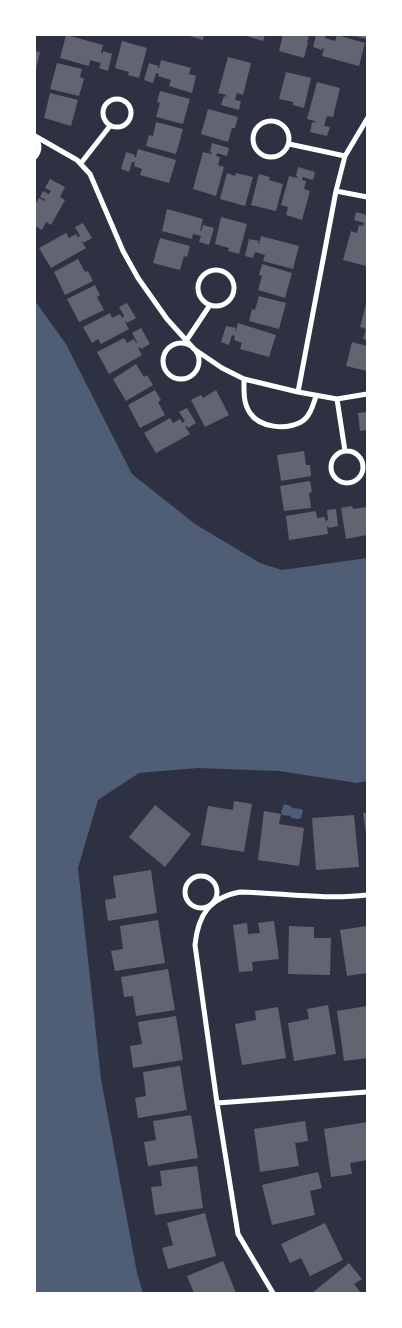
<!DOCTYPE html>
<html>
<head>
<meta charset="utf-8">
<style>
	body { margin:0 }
	#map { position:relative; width:402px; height:1328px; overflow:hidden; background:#2d3142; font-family:Figtree,sans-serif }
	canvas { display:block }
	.frame { position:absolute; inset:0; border:36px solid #fff; pointer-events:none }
</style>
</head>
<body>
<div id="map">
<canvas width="402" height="1328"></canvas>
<div class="frame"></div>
</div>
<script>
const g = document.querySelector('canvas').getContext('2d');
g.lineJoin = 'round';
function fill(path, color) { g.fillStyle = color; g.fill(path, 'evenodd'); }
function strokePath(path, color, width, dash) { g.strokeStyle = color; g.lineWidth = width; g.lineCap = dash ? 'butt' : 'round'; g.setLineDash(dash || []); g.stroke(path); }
const water = new Path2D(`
	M35 301 66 344 132 474 195 524 260 563 282 570 367 558V781L357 783 279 771 198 768 139 773 98 800 78 868 101 1079 137 1273 143 1293H35Z
	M284 804 291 806 292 808 301 809 303 811 301 818 299 819 291 818V816L282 815 281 812Z`);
const building = new Path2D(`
	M66 35 103 45 101 53H103V51L112 54 108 71 99 68 101 63 90 60 89 66 60 58Z
	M186 35H204L203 40Z
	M243 35H265L263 41Z
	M283 35H309L307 43H308L304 58 279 51Z
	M316 35H325V38L335 41 337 35 365 43 359 66 322 56 324 48H323L322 50 313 47Z
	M354 35H367V39L354 36Z
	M122 41 147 48 139 78 128 75 129 72 115 68Z
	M35 51 40 52 36 69H35Z
	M228 57 251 63 243 95 237 93 235 100 241 101 239 110 221 105 224 96 226 97V95L218 93Z
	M161 60 191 68 189 74 196 76 192 93 169 86 171 80 158 76 159 74 156 73 153 83 144 80 149 63 158 66V68H159Z
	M57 63 82 69 80 77 84 79 79 96 50 89Z
	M286 72 311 78 304 108 293 105V102L279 99Z
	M317 82 340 88 333 117 327 116 324 126 330 127 327 136 310 132 312 122 315 123V121L307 119Z
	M160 91 190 99 183 124 156 117 160 103 157 102Z
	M50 93 78 100 71 126 44 118Z
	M208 109 238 117 235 128H232L228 142 201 134Z
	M156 122 183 129 176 154 146 146 149 135 153 136Z
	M212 143 229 148 227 156 217 153 216 156 220 157 218 165 224 167 216 196 193 189 203 152 211 154 212 153 210 152Z
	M138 149 176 160 169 183 140 175 142 169 134 166 135 162H132L129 172 121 169 126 152 135 155 134 157H136Z
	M298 167 315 172 313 180 303 177 302 180 306 181 304 189 310 191 302 220 286 215 288 207 281 205 289 176 297 178 298 177 296 176Z
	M227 173 235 176 236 173 253 177 245 206 220 199Z
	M259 174 270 177 269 180 283 184 276 211 251 205Z
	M50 179 65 187 60 197 65 200 51 225 46 222 42 230 35 226V205L39 198 45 201 46 200 40 197 43 191 49 194 51 191 45 188Z
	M167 209 203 219 200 231H201L203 225 214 228 209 245 199 242 201 236 193 234 192 239 162 231Z
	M356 212 367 215 366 266 343 260 351 231 357 233 359 225 363 226 364 223 354 220Z
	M221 217 247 224 239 254 228 251 229 248 215 244Z
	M83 223 92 238 83 243 82 241H81L86 248 51 268 39 248 66 233 69 238 76 234 78 237 80 236 75 227Z
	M261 236 299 246 293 269 263 261 265 255 255 252 253 258 245 256 249 239 259 241 258 243 259 244Z
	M160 238 190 246 187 257 184 256 180 270 153 263Z
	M78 259 85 272 88 271 93 281 65 295 54 272Z
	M262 264 292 273 285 298 258 290 262 276 259 275Z
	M95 285 100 295 97 297 104 310 79 322 67 299Z
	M259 296 286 303 279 329 249 321 252 309 255 310Z
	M127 303 136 318 127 323 126 321 125 322 129 329 101 344 98 339 92 343 83 327 110 313 112 318 120 314 122 318 124 316 119 307Z
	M366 304 367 305V340L363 339 366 329 360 327Z
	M238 323 276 335 269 357 240 349 242 343 234 340 235 336 232 335 229 345 221 342 226 326 236 328 235 330 236 331Z
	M141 328 150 344 141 349 140 347 138 348 142 355 109 374 97 352 124 338 127 343 134 339 136 343 137 342 132 333Z
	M352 342 367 346V371L346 366Z
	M136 364 144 377 147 375 153 385 126 401 113 379Z
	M155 390 161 400 158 402 165 415 140 428 128 405Z
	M216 390 229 415 205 427 191 400 201 395 203 398Z
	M187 408 196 423 188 428 187 426H185L190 434 156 453 144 433 170 418 173 423 180 419 182 423 185 421 179 412Z
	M367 412V430L360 431 358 413Z
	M304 451 306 465H310L311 476 281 481 277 455Z
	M310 481 312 492 309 493 311 508 284 511 280 486Z
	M352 506 353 509 367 507V535L346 539 341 508Z
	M336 509 338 526 329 528 328 526H327L328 534 289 540 286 516 316 511 317 518 325 517V521L328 520 327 510Z
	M234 801 252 804 244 852 201 845 208 806 233 810Z
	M155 805 191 834 165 867 129 837Z
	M264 811 281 814 279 824 304 828 299 866 258 860Z
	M363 813H367V833H366Z
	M354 815 359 867 316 870 312 818Z
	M151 870 157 913 108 921 105 900 116 898 113 876Z
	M158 920 165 963 115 971 111 951 123 949 120 926Z
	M274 921 279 959 252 962 253 971 239 972 233 925 247 923 248 934 260 933 258 923Z
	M289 926 314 927V938H331L330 975 288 974Z
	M367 926V973L347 976 340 930Z
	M168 969 175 1010 136 1016 133 996 124 997 121 977Z
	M328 1005 336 1054 294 1061 288 1023 309 1019 307 1009Z
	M367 1006V1058L344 1061 337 1011Z
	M278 1007 286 1058 242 1065 235 1024 256 1020 255 1011Z
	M176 1016 183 1060 133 1068 130 1046 142 1044 138 1022Z
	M180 1066 187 1110 138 1118 135 1098 146 1096 143 1072Z
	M191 1115 198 1158 148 1166 144 1142 156 1140 153 1121Z
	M305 1121 308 1141 295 1143 299 1166 260 1172 254 1129Z
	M367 1122V1160L350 1163 352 1174 331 1177 324 1129Z
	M197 1166 203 1208 155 1215 151 1187 162 1186 160 1171Z
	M318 1172 322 1188 310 1191 315 1215 272 1225 262 1185Z
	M205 1213 216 1256 168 1269 162 1248 173 1245 167 1223Z
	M325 1223 343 1260 310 1276 301 1258 290 1263 281 1244Z
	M223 1261 236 1293H194L187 1276Z
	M349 1263 362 1279 354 1284 361 1293H312Z`);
const minor = new Path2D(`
	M103 113a14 14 0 1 1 28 0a14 14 0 1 1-28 0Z
	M253 139a18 18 0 1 1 36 0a18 18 0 1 1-36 0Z
	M35 136 77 160 90 174 123 251 138 278 167 319 194 349 222 368 244 379 298 392 337 399 367 394
	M289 144 345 156
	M35 157C40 151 40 144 35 137
	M81 163 110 126
	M336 191 367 197
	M198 288a18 18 0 1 1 36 0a18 18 0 1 1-36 0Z
	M186 341 210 305
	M163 361a18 18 0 1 1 36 0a18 18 0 1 1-36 0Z
	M244 379C244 391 243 403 250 413 260 428 286 430 301 422 310 417 313 405 316 396
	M298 392 336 191 345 156 367 119
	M337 399 345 451
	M331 467a16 16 0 1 1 32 0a16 16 0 1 1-32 0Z
	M185 892a16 16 0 1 1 32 0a16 16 0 1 1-32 0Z
	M217 1103 367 1092
	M273 1293 238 1234 217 1103 195 945C198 915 209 898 240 892 282 893 325 900 367 895`);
fill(water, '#4f5d75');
fill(building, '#626471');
strokePath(minor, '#fff', 5);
</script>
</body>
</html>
